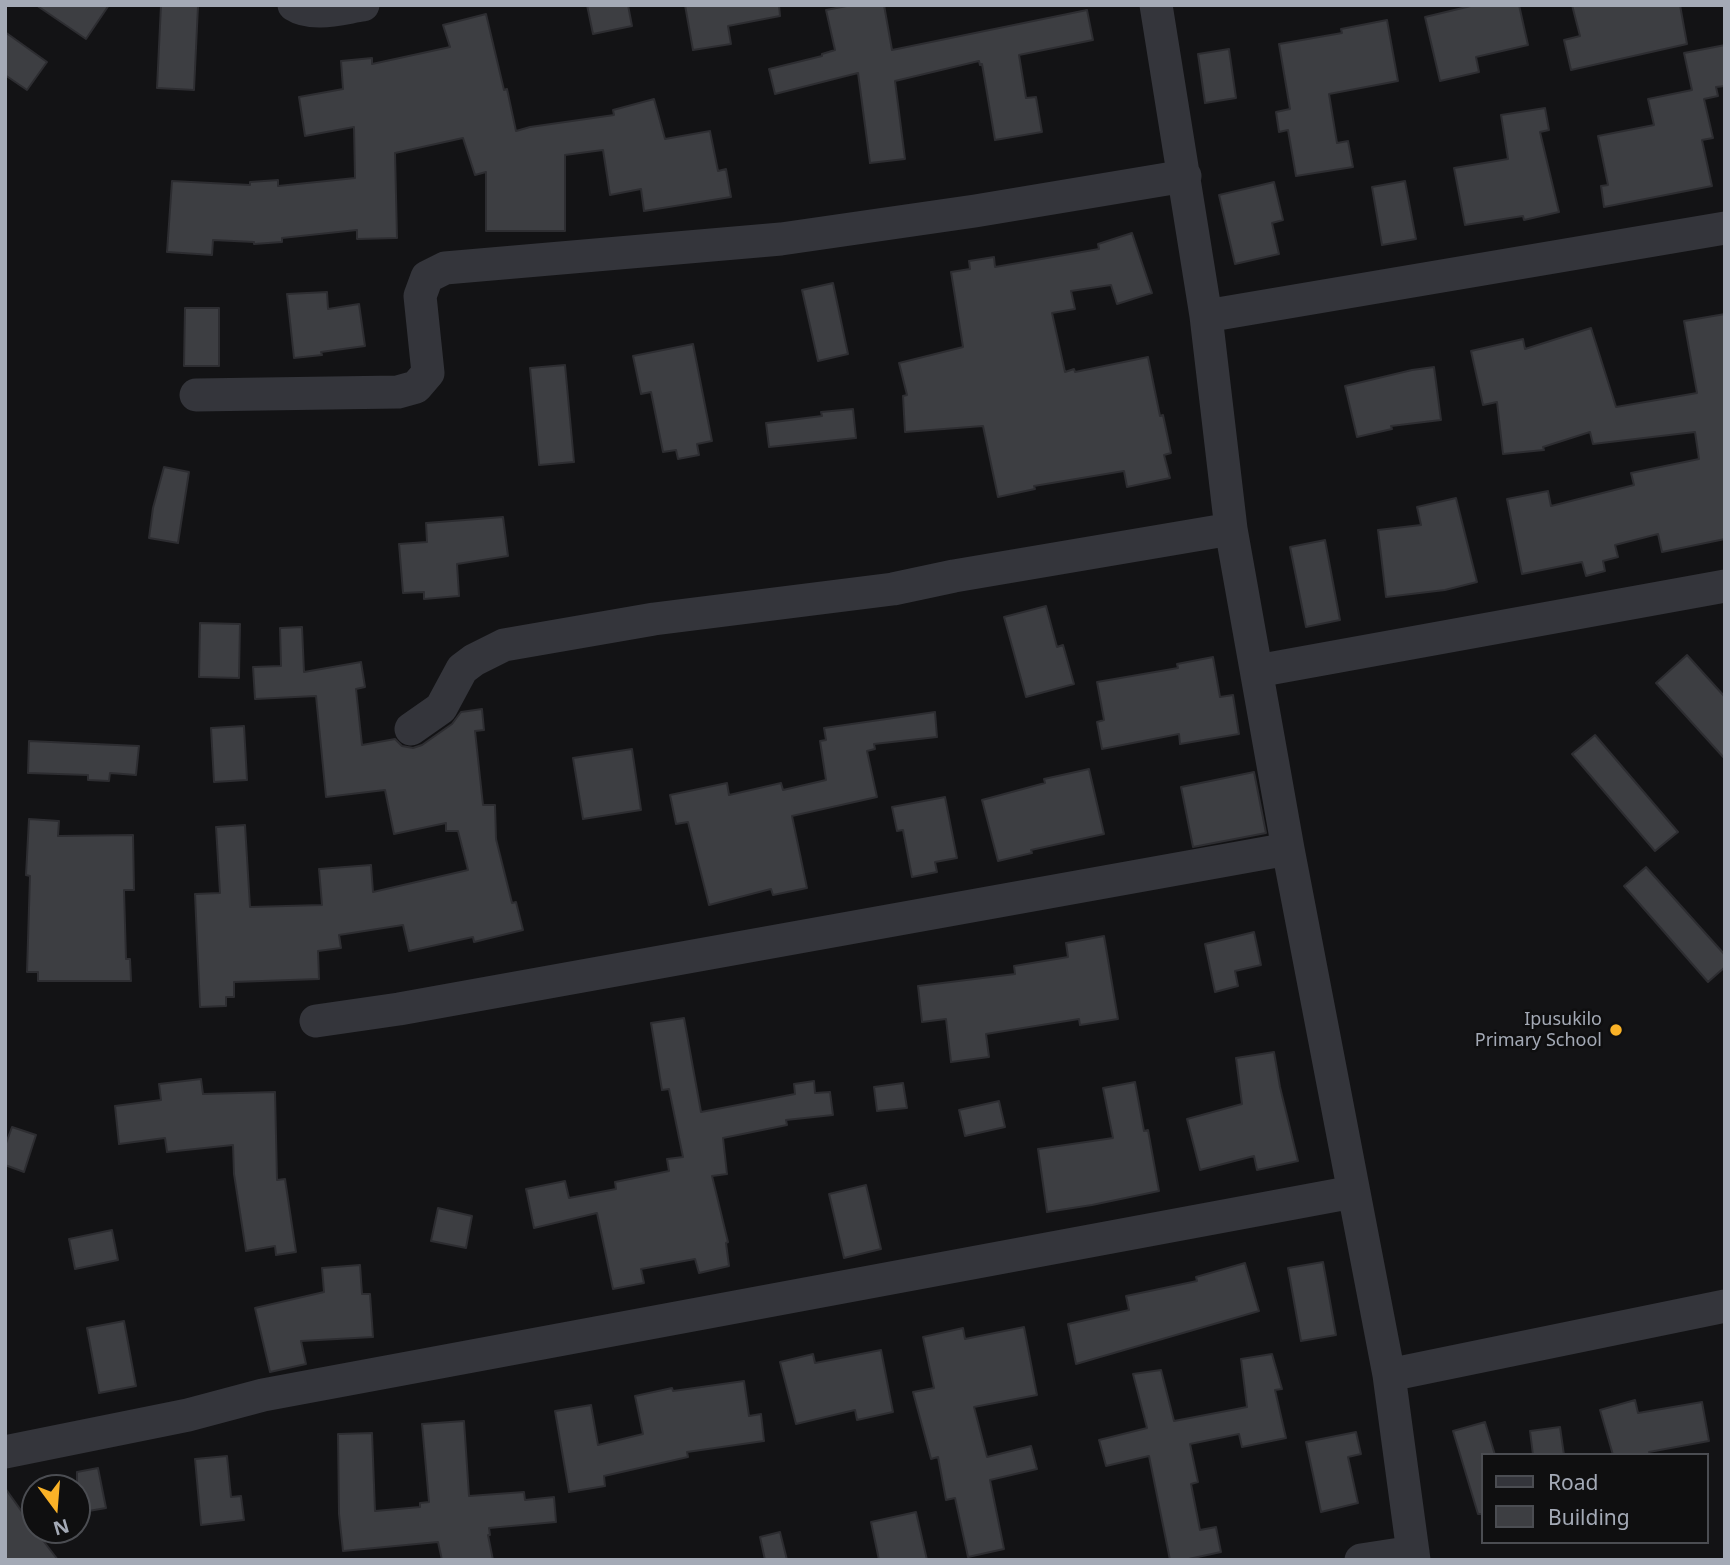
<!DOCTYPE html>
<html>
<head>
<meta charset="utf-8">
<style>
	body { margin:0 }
	#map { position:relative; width:1730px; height:1565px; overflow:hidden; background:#131315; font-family:"Noto Sans",sans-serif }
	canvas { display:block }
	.frame { position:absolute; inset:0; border:7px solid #a4aab6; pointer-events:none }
	.legend { position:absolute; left:1481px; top:1453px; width:228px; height:91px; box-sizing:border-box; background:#0f0f10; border:2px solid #4b4d52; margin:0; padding:9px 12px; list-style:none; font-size:21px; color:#a4aab6 }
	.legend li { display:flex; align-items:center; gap:14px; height:35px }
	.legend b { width:35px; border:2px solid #4b4d52 }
	.north { position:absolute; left:21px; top:1474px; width:70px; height:70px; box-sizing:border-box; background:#0f0f10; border:2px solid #4b4d52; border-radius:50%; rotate:164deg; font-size:19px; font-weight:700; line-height:28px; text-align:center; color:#a4aab6 }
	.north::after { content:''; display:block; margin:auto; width:24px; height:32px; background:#fab227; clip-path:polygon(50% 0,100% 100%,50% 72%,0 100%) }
</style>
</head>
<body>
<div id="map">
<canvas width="1730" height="1565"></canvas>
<div class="frame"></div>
<ul class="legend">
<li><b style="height:9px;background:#34353b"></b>Road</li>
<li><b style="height:19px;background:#3d3e42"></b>Building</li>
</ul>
<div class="north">N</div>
</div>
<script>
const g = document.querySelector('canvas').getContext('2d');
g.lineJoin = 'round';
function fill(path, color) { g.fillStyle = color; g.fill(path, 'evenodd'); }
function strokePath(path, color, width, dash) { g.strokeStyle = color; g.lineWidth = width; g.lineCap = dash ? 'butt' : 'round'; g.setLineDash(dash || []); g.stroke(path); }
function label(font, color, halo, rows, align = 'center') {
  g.font = font + ' "Noto Sans",sans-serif'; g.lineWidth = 5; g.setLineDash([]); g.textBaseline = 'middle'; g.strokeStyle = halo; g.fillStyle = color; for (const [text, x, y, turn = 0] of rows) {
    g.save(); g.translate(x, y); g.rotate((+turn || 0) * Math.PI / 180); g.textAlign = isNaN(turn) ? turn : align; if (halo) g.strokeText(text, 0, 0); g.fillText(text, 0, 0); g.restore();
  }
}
const building = new Path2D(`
	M36 5H109L86 39Z
	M161 5 198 6 194 90 157 88Z
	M587 5H628L632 26 593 34Z
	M685 5H779L780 16 728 26 731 44 693 50Z
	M852 5H884L892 50 1087 10 1093 40 1019 55 1026 98 1036 97 1042 132 995 140 982 64 980 65 979 61 895 81 905 159 870 163 858 73 775 94 769 69 822 56V54L835 50 826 10Z
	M1475 5H1519L1528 45 1476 57 1479 72 1440 81 1425 17Z
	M1572 5H1680L1687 44 1571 70 1564 40 1580 36Z
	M486 14 504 90 507 89 516 131 530 127 614 115 613 110 654 99 665 139 710 131 718 171 726 169 731 197 644 211 641 189 610 195 603 150 565 155V231H486V172L475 175 463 138 395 153 397 238 357 239V230L282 238V242L254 244V242L213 240 212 255 167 252 172 181 250 185V182L278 180V186L355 178 354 127 305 136 299 97 343 89 341 61 372 58V64L450 47 443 25Z
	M1387 20 1398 81 1329 94 1337 143 1348 141 1353 167 1296 176 1288 130 1279 132 1276 112 1290 109 1279 44 1342 33 1341 29Z
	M5 32 47 62 27 90 5 75Z
	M1725 45V86L1716 87 1718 96 1704 99 1713 138 1702 140 1712 186 1604 207 1601 186 1608 185 1598 136 1654 125 1648 99 1692 90 1684 53Z
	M1229 49 1236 98 1205 103 1198 54Z
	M1545 108 1549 130 1540 132 1559 212 1524 220 1523 216 1465 225 1454 168 1508 159 1501 115Z
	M1405 181 1416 239 1382 245 1372 187Z
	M1274 182 1283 220 1272 223 1279 254 1235 264 1219 195Z
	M1132 233 1152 293 1117 304 1111 285 1071 291 1075 309 1052 313 1065 372 1074 369 1075 372 1148 357 1160 416 1163 415 1171 453 1164 455 1170 478 1127 487 1124 471 1034 486 1035 489 998 497 983 426 905 432 903 396 907 395 899 363 963 347 951 272 970 269 969 261 994 257 995 267 1099 249 1098 244Z
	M833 283 848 354 818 361 802 290Z
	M327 292 328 309 359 304 365 346 321 352 322 355 294 358 287 294Z
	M185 308H219V366H184Z
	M1725 314V539L1662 552 1658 534 1615 545 1618 557 1603 561 1605 571 1586 576 1582 562 1522 574 1507 499 1548 491 1551 506 1634 485 1631 473 1699 459 1695 432 1593 444 1590 432 1543 447 1544 450 1503 454 1497 402 1483 405 1471 351 1523 339 1525 349 1591 328 1616 407 1697 393 1684 321Z
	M693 344 712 441 697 444 699 455 678 459 676 450 663 452 651 392 641 394 633 356Z
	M565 365 574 462 539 465 530 368Z
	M1434 367 1441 420 1391 426 1392 429 1357 437 1345 386 1412 370Z
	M853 409 856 438 769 447 766 423 822 416 821 412Z
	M164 467 189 472 178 543 149 538 153 508Z
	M1456 498 1477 582 1445 590 1386 597 1378 530 1421 525 1417 507Z
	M503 517 508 556 457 564 459 596 424 599V592L403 593 399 544 427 542 426 523Z
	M1325 540 1340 620 1306 627 1290 547Z
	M1046 606 1057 647 1063 645 1074 684 1026 697 1004 617Z
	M200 623 240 624 239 678 199 677Z
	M302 627 304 672 361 662 365 687 356 689 362 745 395 739 402 746 413 748 422 745 452 724 461 712 482 709 484 730 475 731 483 805H495L496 839 512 903 516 902 523 930 474 942 473 937 409 951 403 925 339 935 341 948 318 951 319 979 234 982V997H226V1006L200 1007 195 894 220 893 216 827 245 825 250 907 322 905 319 869 371 865 373 892 468 870 458 831H446V823L394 834 385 790 326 797 316 696 255 699 253 667 281 666 280 628Z
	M1687 655 1725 697V759L1656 683Z
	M1213 657 1220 697 1233 695 1239 734 1180 744 1179 734 1102 749 1097 722 1104 720 1097 682 1178 668 1177 664Z
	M935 712 937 737 874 744 875 749 867 751 877 797 792 816 807 888 773 895 771 889 709 905 688 822 676 824 670 795 727 783 729 795 781 783 783 790 826 780 820 741 826 740 824 728Z
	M244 726 247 780 214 782 211 728Z
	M1595 735 1678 832 1655 851 1572 754Z
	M29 741 139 746 136 775 110 773 109 781 88 780V775L28 773Z
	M632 749 641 810 583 819 573 758Z
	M1089 769 1104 834 1031 850 1032 853 998 861 982 800 1045 783 1044 779Z
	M1254 772 1266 833 1193 847 1181 787Z
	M945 797 957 858 935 862 937 872 912 877 903 830 897 831 892 807Z
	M29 819 59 821 58 836 133 835 134 890H124L126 959H130L131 981H38V972H27L30 876 26 875Z
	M1646 867 1725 955V967L1708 982 1624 886Z
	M1254 932 1261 965 1235 971 1238 986 1215 992 1205 944Z
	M1104 936 1118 1019 1080 1025 1079 1019 986 1034 989 1057 951 1062 946 1019 922 1022 918 986 1015 974 1014 966 1068 957 1066 943Z
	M684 1018 701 1112 795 1094 794 1084 814 1081 815 1093 830 1092 833 1115 786 1120 787 1125 723 1138 727 1174 712 1176 728 1242 726 1243 729 1266 699 1273 695 1259 641 1269 644 1283 613 1289 597 1213 534 1228 526 1189 565 1181 569 1198 616 1189 615 1182 669 1171 667 1159 683 1157 669 1089 662 1090 651 1023Z
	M1274 1052 1280 1087 1298 1161 1257 1170 1254 1156 1200 1170 1187 1119 1242 1104 1236 1058Z
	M201 1079 203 1094 275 1092 277 1180 285 1179 296 1252 276 1255 275 1246 246 1251 234 1174 233 1145 167 1152 165 1138 119 1144 115 1106 161 1100 159 1084Z
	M1135 1082 1144 1131 1148 1130 1159 1191 1092 1205 1047 1212 1038 1149 1113 1138 1103 1088Z
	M903 1083 907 1108 877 1111 874 1087Z
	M999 1101 1005 1127 965 1136 959 1110Z
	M12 1127 36 1135 24 1172 5 1165V1146Z
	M866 1185 881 1249 844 1258 829 1194Z
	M438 1208 472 1216 466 1248 431 1241Z
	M112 1230 118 1260 75 1269 69 1239Z
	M1323 1262 1336 1335 1301 1341 1288 1268Z
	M1245 1263 1259 1311 1076 1364 1068 1324 1129 1310 1126 1296 1197 1281 1196 1277Z
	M360 1265 362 1294H370L373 1337 301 1341 306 1364 270 1372 255 1308 324 1292 322 1268Z
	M124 1321 136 1386 99 1393 87 1328Z
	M1024 1327 1037 1395 974 1407 987 1457 1031 1446 1037 1469 990 1480 1004 1549 968 1557 955 1498 946 1500 938 1457 931 1459 913 1392 934 1388 923 1337 963 1328 965 1339Z
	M881 1350 893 1412 857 1420 855 1410 796 1424 780 1362 813 1354 815 1363Z
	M1272 1354 1282 1389 1275 1390 1286 1438 1242 1447 1239 1434 1190 1444 1198 1482 1191 1484 1200 1530 1216 1527 1221 1552 1184 1560H1170L1149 1456 1106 1466 1099 1440 1147 1428 1133 1374 1161 1370 1174 1421 1247 1407 1241 1359Z
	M744 1381 749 1416 761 1414 764 1441 687 1452 688 1457 604 1476 605 1486 569 1492 555 1411 591 1405 598 1445 643 1434 635 1396 672 1388 673 1391Z
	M1635 1400 1638 1413 1702 1402 1709 1441 1649 1452 1650 1455H1613L1600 1410Z
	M464 1421 469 1496 524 1492 525 1500 554 1497 556 1522 489 1528 490 1535H488L493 1560H442L438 1542 343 1551 339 1514 338 1434 372 1433 375 1511 420 1507V1503L429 1502 422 1424Z
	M1485 1422 1495 1455H1483V1514H1478L1453 1431Z
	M1560 1427 1564 1455H1533L1530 1431Z
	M1356 1432 1361 1454 1348 1457 1358 1503 1321 1512 1306 1442Z
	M227 1456 231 1497 241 1496 244 1520 201 1525 195 1459Z
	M98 1468 106 1508 77 1513V1472Z
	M5 1488 35 1530 58 1560H5Z
	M916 1512 927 1560H879L871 1522Z
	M780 1532 787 1560H765L760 1537Z`);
const minor = new Path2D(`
	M294 5C313 17 342 8 363 5
	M1156 5 1206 316 1231 529 1288 849 1389 1375 1414 1560
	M1206 316 1725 228
	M196 395 398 392 416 387 428 373 420 296 427 277 445 268 781 239 975 211 1185 176
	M1257 671 1725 586
	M411 729 441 708 462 669 474 660 504 645 654 619 893 589 954 576 1231 529
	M316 1021 399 1009 1288 849
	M1389 1375 1725 1306
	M5 1452 188 1415 263 1395 1353 1192
	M1361 1560 1413 1552`);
const markers = [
	[1616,1030,7,"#fab227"]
];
const poiNames = [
	["Ipusukilo",1602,1020],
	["Primary School",1602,1041]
];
fill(building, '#3d3e42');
strokePath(building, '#2d2d31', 2);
strokePath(minor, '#34353b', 33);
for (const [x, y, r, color] of markers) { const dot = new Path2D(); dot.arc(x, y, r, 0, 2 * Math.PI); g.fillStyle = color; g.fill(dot); strokePath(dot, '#0f0f10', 2.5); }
label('18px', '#a4aab6', '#0f0f10', poiNames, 'right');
</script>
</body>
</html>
